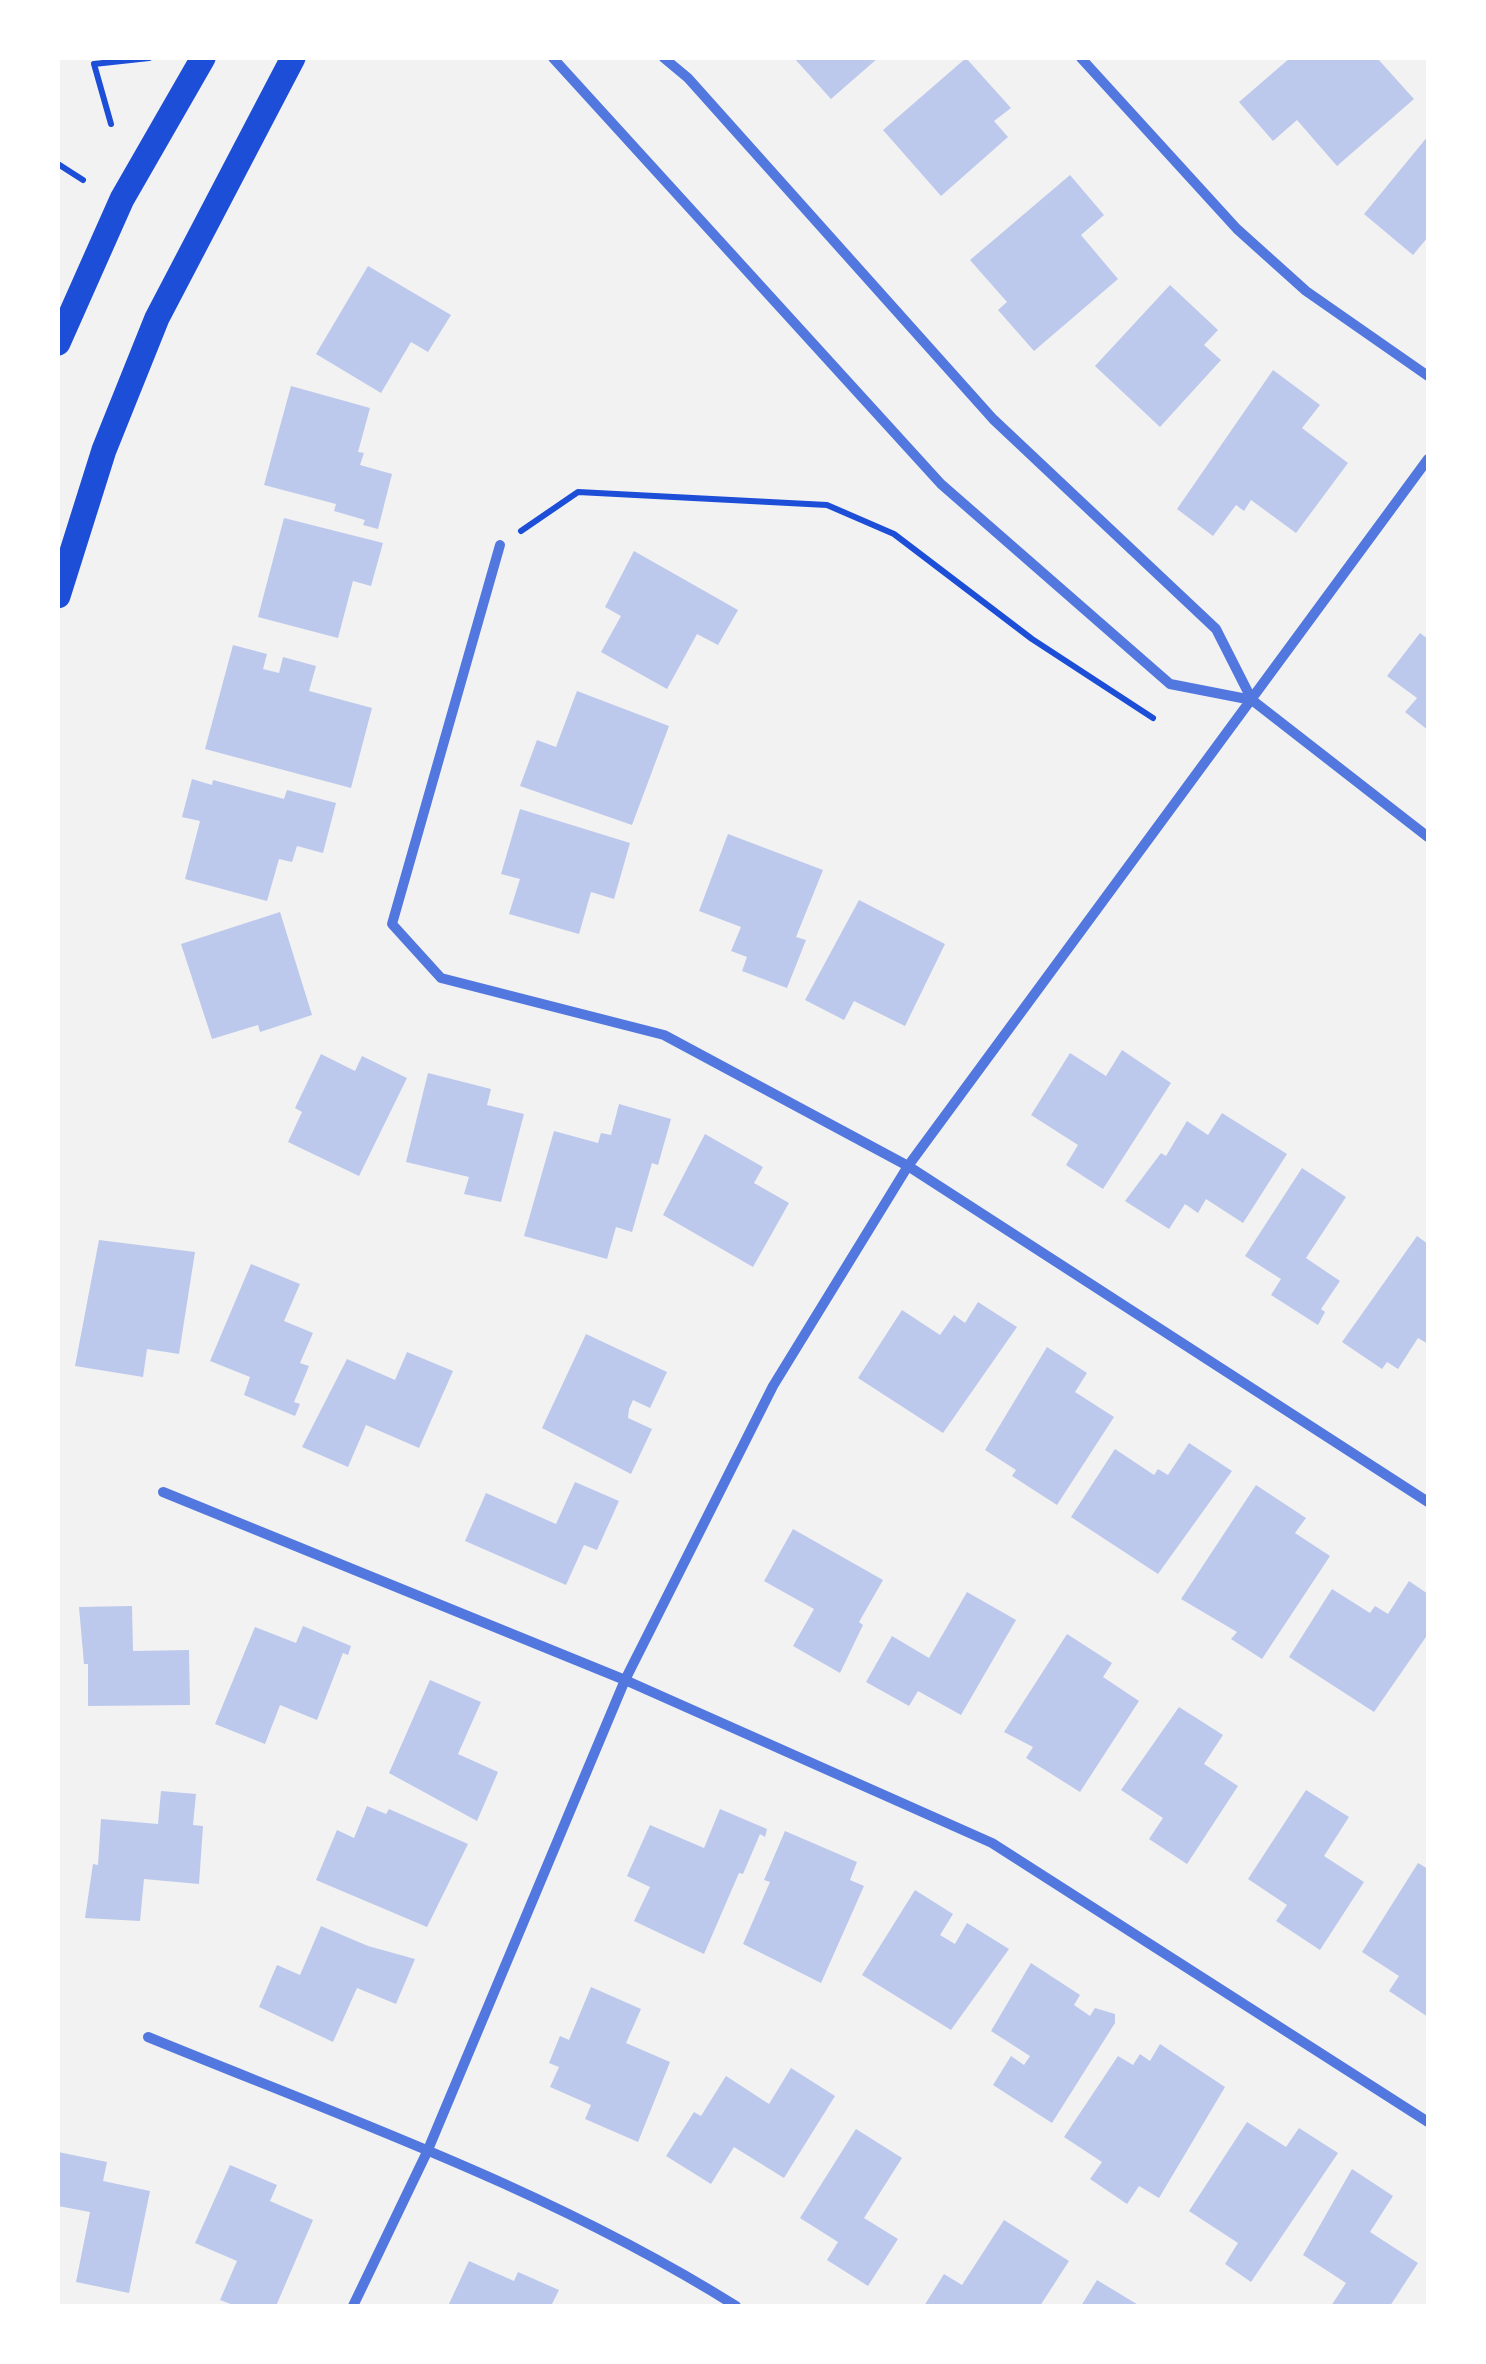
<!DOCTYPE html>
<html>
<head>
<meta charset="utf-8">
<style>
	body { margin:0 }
	#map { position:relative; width:1486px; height:2364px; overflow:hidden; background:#f2f2f2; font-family:Raleway,sans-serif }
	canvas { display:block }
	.frame { position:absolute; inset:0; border:60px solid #fff; pointer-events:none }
</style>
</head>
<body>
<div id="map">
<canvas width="1486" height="2364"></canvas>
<div class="frame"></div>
</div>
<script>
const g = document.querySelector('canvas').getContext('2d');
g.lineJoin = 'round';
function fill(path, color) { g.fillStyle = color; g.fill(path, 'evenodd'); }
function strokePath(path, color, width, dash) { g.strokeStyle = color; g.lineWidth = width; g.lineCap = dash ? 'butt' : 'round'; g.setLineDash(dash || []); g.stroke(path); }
const building = new Path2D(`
	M794 58H878L831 99Z
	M966 58 1011 108 994 121 1008 137 941 196 883 130Z
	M1290 58H1377L1414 99 1337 166 1297 120 1273 141 1239 102Z
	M1428 136V237L1413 255 1364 214Z
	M1070 175 1104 215 1081 235 1118 279 1034 351 998 310 1007 302 970 260Z
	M368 266 451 315 428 352 411 342 381 393 316 354Z
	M1170 285 1218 330 1204 345 1221 360 1160 427 1095 366Z
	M1273 370 1320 405 1302 428 1348 463 1296 533 1251 500 1244 511 1236 505 1213 536 1177 509Z
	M291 386 370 408 358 452 364 453 360 465 392 474 378 529 363 525 365 520 334 511 336 504 264 485Z
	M284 518 383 543 371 586 353 581 338 638 258 617Z
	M634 551 738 610 718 645 697 634 667 689 601 652 621 616 605 607Z
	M1420 633 1428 639V730L1405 712 1417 698 1387 676Z
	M233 645 267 654 263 669 279 673 283 657 316 666 309 691 372 708 351 788 205 749Z
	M577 691 669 726 632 825 520 786 537 740 556 747Z
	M192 779 212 785 213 780 284 799 287 790 336 803 323 853 297 846 292 862 279 859 267 901 185 879 200 821 182 817Z
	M520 809 630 843 614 899 591 892 579 934 509 914 520 879 501 874Z
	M728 834 823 870 796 937 806 940 787 988 742 971 747 957 731 951 741 927 699 911Z
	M859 900 945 944 905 1026 854 1001 844 1020 805 1000Z
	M280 912 312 1015 260 1032 258 1025 212 1039 181 944Z
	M1122 1050 1171 1083 1103 1189 1066 1165 1078 1145 1031 1115 1070 1053 1106 1076Z
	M321 1054 355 1071 362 1056 407 1078 359 1176 288 1142 302 1112 295 1108Z
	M428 1073 491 1089 487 1105 524 1114 501 1202 464 1194 469 1177 406 1162Z
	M619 1104 671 1119 658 1165 652 1163 632 1232 616 1227 607 1259 524 1236 554 1131 598 1143 601 1133 611 1135Z
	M1222 1113 1287 1154 1243 1223 1206 1199 1198 1213 1185 1204 1169 1229 1125 1201 1161 1153 1166 1156 1187 1121 1208 1135Z
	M705 1134 763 1167 754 1183 789 1203 753 1267 663 1215Z
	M1302 1168 1346 1197 1306 1258 1340 1281 1321 1309 1325 1312 1318 1325 1271 1295 1281 1279 1245 1256Z
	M1417 1236 1428 1244V1344L1418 1338 1398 1369 1387 1362 1382 1369 1342 1342Z
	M99 1240 195 1252 179 1354 147 1349 143 1377 75 1366Z
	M251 1264 300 1284 284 1321 313 1333 300 1363 309 1366 294 1402 300 1404 295 1416 244 1395 250 1377 210 1361Z
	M978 1302 1017 1327 943 1433 858 1378 902 1310 940 1335 954 1315 965 1323Z
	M586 1334 667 1372 650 1408 633 1400 629 1409 628 1418 652 1429 631 1474 542 1428Z
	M1047 1347 1087 1373 1075 1392 1114 1417 1057 1505 1012 1476 1016 1470 985 1450Z
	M407 1352 453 1371 419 1448 366 1425 348 1467 302 1447 347 1359 395 1380Z
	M1189 1443 1232 1471 1158 1574 1071 1517 1115 1449 1154 1475 1158 1469 1168 1475Z
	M575 1482 619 1501 597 1550 584 1545 566 1585 465 1541 486 1493 556 1524Z
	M1256 1485 1306 1518 1295 1533 1330 1556 1262 1659 1231 1639 1237 1632 1181 1599Z
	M793 1529 883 1580 859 1622 863 1625 840 1673 793 1646 814 1609 764 1581Z
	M1409 1581 1428 1594V1634L1374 1712 1289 1657 1332 1589 1370 1613 1375 1606 1388 1614Z
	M967 1592 1016 1620 961 1715 918 1691 909 1706 866 1682 892 1636 929 1658Z
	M132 1606 133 1651 189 1650 190 1705 88 1706V1664H84L79 1607Z
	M303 1626 351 1646 348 1655 343 1653 317 1720 280 1705 265 1744 215 1724 255 1627 296 1643Z
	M1067 1634 1112 1663 1103 1677 1139 1701 1080 1792 1026 1758 1033 1747 1004 1732Z
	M430 1680 481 1702 458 1754 498 1772 477 1821 389 1773Z
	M1179 1707 1223 1735 1204 1764 1238 1786 1187 1864 1149 1839 1163 1818 1121 1790Z
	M1306 1790 1349 1817 1324 1856 1364 1882 1320 1950 1276 1921 1287 1905 1248 1879Z
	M161 1791 196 1794 193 1825 203 1826 199 1884 144 1879 140 1921 85 1918 93 1864 98 1865 101 1819 158 1824Z
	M367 1806 386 1814 389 1809 468 1844 427 1927 316 1880 337 1830 354 1838Z
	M720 1809 767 1829 765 1837 760 1834 743 1874 739 1873 704 1954 634 1921 650 1887 627 1876 650 1825 704 1848Z
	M785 1831 857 1862 850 1880 864 1886 821 1983 743 1944 770 1882 764 1880Z
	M1418 1863 1428 1869V2017L1389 1991 1399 1976 1362 1952Z
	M915 1890 953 1914 940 1935 955 1944 967 1923 1009 1949 951 2030 862 1975Z
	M321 1926 368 1946 415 1959 396 2004 357 1988 333 2042 259 2007 277 1965 300 1975Z
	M1031 1963 1080 1995 1074 2005 1090 2016 1095 2008 1115 2014V2023L1052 2123 993 2085 1011 2056 1024 2065 1030 2056 991 2031Z
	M591 1987 641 2009 626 2043 670 2062 638 2142 585 2119 591 2105 550 2087 559 2067 549 2063 560 2036 569 2040Z
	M1160 2044 1225 2087 1159 2198 1139 2186 1127 2204 1090 2179 1102 2162 1064 2137 1118 2056 1133 2065 1140 2054 1150 2061Z
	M791 2068 835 2096 784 2178 734 2147 711 2184 666 2156 694 2112 701 2116 726 2076 769 2104Z
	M1247 2122 1286 2147 1299 2128 1338 2153 1251 2282 1225 2264 1238 2243 1189 2211Z
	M856 2129 902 2158 864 2218 898 2239 868 2286 827 2260 838 2242 800 2218Z
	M58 2152 107 2162 103 2181 150 2191 129 2293 76 2282 90 2212 58 2206Z
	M230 2165 277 2185 270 2201 313 2220 276 2306H236L220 2300 237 2261 195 2243Z
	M1352 2169 1393 2196 1370 2232 1418 2263 1390 2306H1331L1346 2283 1303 2255Z
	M1004 2220 1069 2261 1040 2306H924L944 2274 962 2285Z
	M469 2261 514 2281 518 2272 559 2290 551 2306H448Z
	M1097 2280 1140 2306H1081Z`);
const path = new Path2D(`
	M111 124 94 64 149 58
	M58 164 83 180
	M521 531 578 492 827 505 894 534 1032 639 1153 718`);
const minor = new Path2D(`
	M553 58 941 484 1170 684 1252 700
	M664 58 688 78 993 419 1216 629 1252 700 1428 837
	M1081 58 1237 229 1306 291 1428 376
	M500 545 392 924 441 978 664 1035 908 1166 1428 1502
	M163 1492 625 1680 992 1843 1428 2122
	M148 2037C346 2118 555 2192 736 2306
	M353 2306 427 2152 625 1680 773 1386 908 1166 1428 459`);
const primary = new Path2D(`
	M58 343 122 199 203 58
	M58 596 104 450 157 318 293 58`);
fill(building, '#bdc9ec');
strokePath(path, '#1d4ed8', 6);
strokePath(minor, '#5277de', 10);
strokePath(primary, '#1d4ed8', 25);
</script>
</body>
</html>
